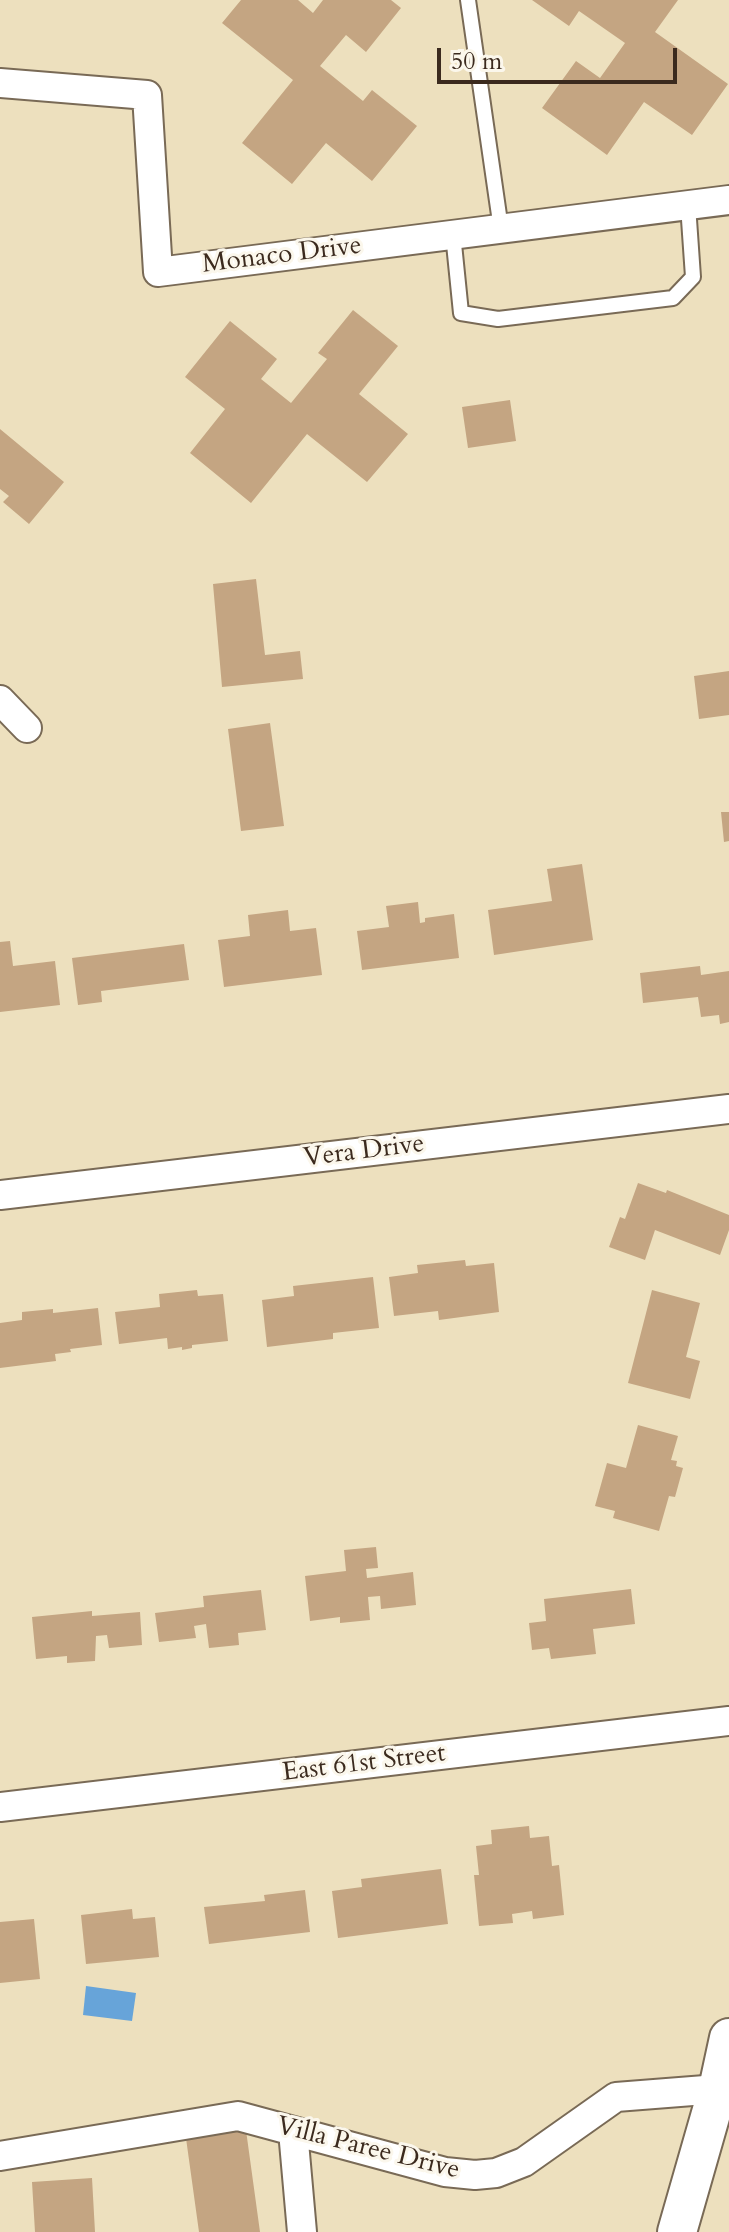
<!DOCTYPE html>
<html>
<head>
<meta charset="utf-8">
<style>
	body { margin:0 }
	#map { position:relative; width:729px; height:2232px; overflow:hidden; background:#ede0be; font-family:Cardo,serif }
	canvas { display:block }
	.scale { position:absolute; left:437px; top:48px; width:240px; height:36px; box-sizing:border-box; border:4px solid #3b2a1e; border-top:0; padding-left:10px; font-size:24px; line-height:28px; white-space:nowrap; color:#3b2a1e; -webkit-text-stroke:6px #fbf7ec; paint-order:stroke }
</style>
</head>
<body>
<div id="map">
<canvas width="729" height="2232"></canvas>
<div class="scale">50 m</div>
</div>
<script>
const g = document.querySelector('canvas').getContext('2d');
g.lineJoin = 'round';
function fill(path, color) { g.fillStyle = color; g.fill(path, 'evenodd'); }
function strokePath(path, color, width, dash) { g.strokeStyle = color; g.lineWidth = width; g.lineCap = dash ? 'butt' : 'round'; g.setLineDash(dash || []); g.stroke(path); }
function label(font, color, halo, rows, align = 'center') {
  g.font = font + ' Cardo,serif'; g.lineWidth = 6; g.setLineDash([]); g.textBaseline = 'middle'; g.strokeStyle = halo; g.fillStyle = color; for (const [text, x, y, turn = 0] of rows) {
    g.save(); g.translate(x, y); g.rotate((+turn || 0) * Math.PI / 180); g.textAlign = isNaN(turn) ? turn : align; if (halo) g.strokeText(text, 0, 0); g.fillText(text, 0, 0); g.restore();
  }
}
const water = new Path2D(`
	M86 1986 136 1993 132 2021 83 2015Z`);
const building = new Path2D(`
	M241 0H298L313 13 323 0H391L401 8 366 52 346 35 320 66 363 101 372 90 417 126 372 181 326 143 292 184 242 143 293 80 222 23Z
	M532 0H678L655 32 728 84 692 135 644 102 607 155 542 108 576 61 600 78 625 43 579 11 569 26Z
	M353 310 398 346 359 394 408 434 367 482 307 434 251 503 190 453 225 409 185 377 230 321 277 359 261 379 291 403 327 359 318 353Z
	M510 400 516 441 468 448 462 407Z
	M0 429 64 482 29 524 3 502 9 496 0 489Z
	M256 579 265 655 300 651 303 679 222 687 213 584Z
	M729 671V715L699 719 694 676Z
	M270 723 284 826 241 831 228 729Z
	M721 812H729V841L724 842Z
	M582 864 593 940 494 955 488 910 552 901 547 869Z
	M418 902 420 923 425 922V918L454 914 459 958 362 970 357 931 389 927 386 906Z
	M288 910 290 931 316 928 322 975 224 987 218 940 250 936 248 915Z
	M10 941 13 966 55 961 60 1005 0 1012V942Z
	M184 944 189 980 101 991 102 1002 78 1005 72 958Z
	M700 966 701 975 729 971V1022L720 1024 719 1015 701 1017 698 997 643 1003 640 973Z
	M638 1183 666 1193 667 1190 729 1215V1230L720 1255 655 1230 645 1260 609 1247 620 1217 625 1219Z
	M465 1260 466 1266 494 1263 499 1312 439 1320 438 1311 394 1316 389 1277 418 1273 417 1265Z
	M373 1277 379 1328 333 1333V1339L267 1347 262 1300 294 1296 293 1286Z
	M197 1290 198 1296 223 1294 228 1341 192 1345V1348L182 1350V1347L168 1349 167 1338 119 1344 115 1312 160 1307 159 1294Z
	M652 1290 700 1303 686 1357 700 1361 690 1399 628 1383Z
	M98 1308 102 1345 70 1349 71 1352 55 1354 56 1361 0 1368V1323L22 1320V1312L53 1309V1313Z
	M638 1425 678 1436 671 1460 677 1461 676 1466 683 1468 675 1497 669 1496 659 1531 613 1518 615 1511 595 1506 607 1463 626 1468Z
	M376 1547 378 1568 366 1569 367 1578 413 1572 416 1605 381 1609 380 1596 368 1597 370 1620 340 1623V1617L310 1621 305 1576 346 1571 344 1550Z
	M631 1589 635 1624 593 1629 596 1654 551 1659 549 1648 532 1650 529 1623 546 1621 544 1599Z
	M261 1590 266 1630 238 1633 239 1645 209 1648 206 1624 194 1626 196 1638 159 1642 155 1613 204 1607 203 1596Z
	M92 1611V1616L140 1612 142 1645 109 1648 107 1635 96 1636 95 1661 67 1663V1656L36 1659 32 1617Z
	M529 1826 530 1838 549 1836 552 1866 559 1865 564 1915 533 1919 532 1911 512 1914 513 1923 479 1926 474 1875H479L476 1846 492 1844 491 1830Z
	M441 1869 448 1924 338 1938 332 1891 362 1887 361 1879Z
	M305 1890 310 1932 209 1944 204 1907 265 1901 264 1895Z
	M132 1909 133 1919 155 1917 159 1957 86 1964 81 1915Z
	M34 1919 40 1979 0 1983V1922Z
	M245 2123 260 2232H199L185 2131Z
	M92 2178 95 2232H35L32 2182Z`);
const service = new Path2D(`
	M468 0 501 229
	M453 234 461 313 498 319 673 298 693 277 688 205`);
const minor = new Path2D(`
	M0 83 147 95 158 272 729 200
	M0 700 27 728
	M0 1195 729 1109
	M0 1807 729 1721
	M293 2131 302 2232
	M0 2156 238 2116 445 2172 475 2175 496 2173 524 2162 616 2097 718 2089`);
const secondary = new Path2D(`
	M677 2232 718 2089 729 2038`);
const streetNames = [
	["Monaco Drive",282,256,-7],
	["Vera Drive",364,1152,-7],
	["East 61st Street",364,1764,-7],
	["Villa Paree Drive",368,2149,14]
];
fill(water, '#67a4d9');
fill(building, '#c4a582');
strokePath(service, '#796a56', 18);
strokePath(minor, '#796a56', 32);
strokePath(secondary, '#796a56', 42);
strokePath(service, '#fff', 14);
strokePath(minor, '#fff', 28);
strokePath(secondary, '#fff', 38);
label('26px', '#3b2a1e', '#fbf7ec', streetNames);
</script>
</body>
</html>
